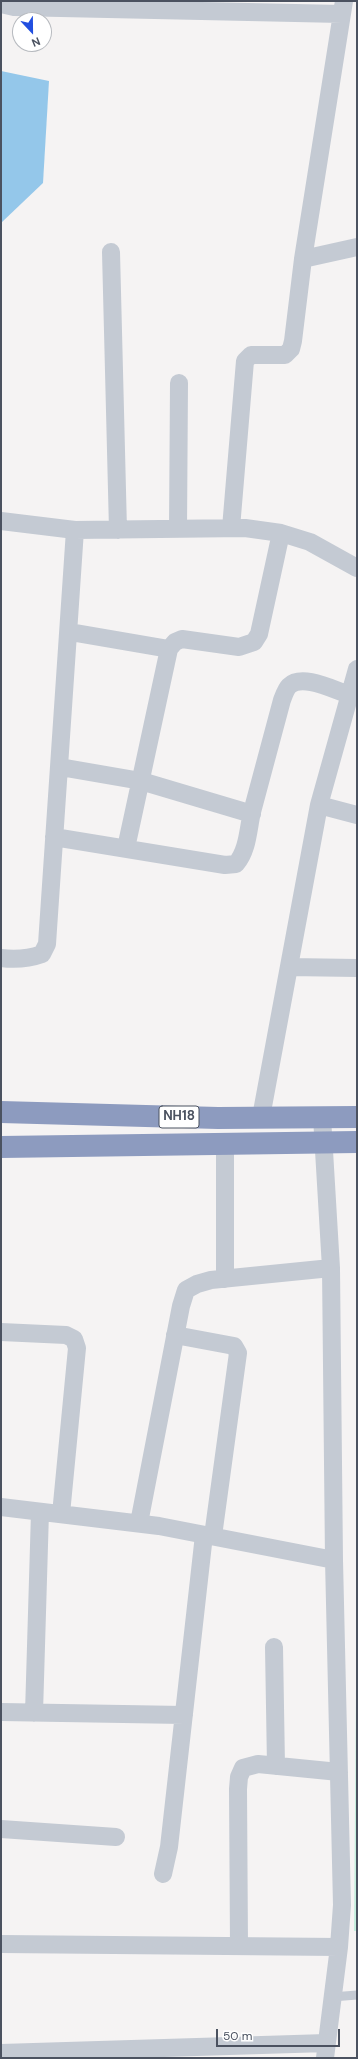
<!DOCTYPE html>
<html>
<head>
<meta charset="utf-8">
<style>
	body { margin:0 }
	#map { position:relative; width:358px; height:2059px; overflow:hidden; background:#f5f3f3; font-family:"DM Sans",sans-serif }
	canvas { display:block }
	.frame { position:absolute; inset:0; border:2px solid #4b5260; pointer-events:none }
	.north { position:absolute; left:12px; top:12px; width:40px; height:40px; box-sizing:border-box; background:#fff; border:1px solid #b7babf; border-radius:50%; rotate:158deg; font-size:11px; font-weight:700; line-height:16px; text-align:center; color:#4b5260 }
	.north::after { content:''; display:block; margin:auto; width:14px; height:18px; background:#224fe0; clip-path:polygon(50% 0,100% 100%,50% 72%,0 100%) }
	.scale { position:absolute; left:216px; top:2029px; width:124px; height:18px; box-sizing:border-box; border:2px solid #4b5260; border-top:0; padding-left:5px; font-size:12px; line-height:14px; white-space:nowrap; color:#4b5260; -webkit-text-stroke:3px #fff; paint-order:stroke }
</style>
</head>
<body>
<div id="map">
<canvas width="358" height="2059"></canvas>
<div class="frame"></div>
<div class="north">N</div>
<div class="scale">50 m</div>
</div>
<script>
const g = document.querySelector('canvas').getContext('2d');
g.lineJoin = 'round';
function fill(path, color) { g.fillStyle = color; g.fill(path, 'evenodd'); }
function strokePath(path, color, width, dash) { g.strokeStyle = color; g.lineWidth = width; g.lineCap = dash ? 'butt' : 'round'; g.setLineDash(dash || []); g.stroke(path); }
function label(font, color, halo, rows, align = 'center') {
  g.font = font + ' "DM Sans",sans-serif'; g.lineWidth = 3; g.setLineDash([]); g.textBaseline = 'middle'; g.strokeStyle = halo; g.fillStyle = color; for (const [text, x, y, turn = 0] of rows) {
    g.save(); g.translate(x, y); g.rotate((+turn || 0) * Math.PI / 180); g.textAlign = isNaN(turn) ? turn : align; if (halo) g.strokeText(text, 0, 0); g.fillText(text, 0, 0); g.restore();
  }
}
const green = new Path2D(`
	M357 1565V1931H354Z`);
const water = new Path2D(`
	M1 71 49 81 43 183 1 223Z`);
const lane = new Path2D(`
	M332 1997 357 1995`);
const street = new Path2D(`
	M1 4 14 7 342 14
	M111 252 118 530
	M303 259 357 247
	M1 521 75 530 245 528 281 533 310 542 357 568
	M231 528 245 361 251 355H285L291 349 293 341 303 259 344 1
	M178 529 179 383
	M70 632 169 649
	M60 767 141 781 252 814
	M319 805 357 815
	M54 837 225 865 236 864C248 850 248 829 252 812 262 775 272 737 282 700 284 695 286 689 289 686 302 673 334 690 350 695
	M126 848 169 649 175 642 182 639 239 647 254 642 259 634 281 533
	M1 958C16 960 28 959 42 954L47 944 75 530
	M289 967 357 968
	M261 1117 319 805 357 669
	M322 1117 331 1268 334 1560 342 1905 339 1947 325 2058
	M225 1145V1279
	M1 1332 66 1335 74 1339 77 1348 61 1514
	M175 1335 234 1346 238 1353 213 1536
	M1 1507 159 1526 334 1560
	M139 1523 181 1306 186 1290 197 1284 211 1280 331 1268
	M274 1647 276 1766
	M1 1712 184 1715
	M34 1713 40 1512
	M1 1829 116 1837
	M163 1874 169 1847 204 1535
	M1 1944 339 1947
	M239 1946 238 1789 239 1777 243 1768 258 1764 339 1772
	M1 2053 327 2043`);
const highway = new Path2D(`
	M1 1112 218 1118 357 1117
	M1 1147 357 1142`);
const shields = [
	[179,1117,40]
];
const shieldNames = [
	["NH18",179,1117]
];
fill(green, '#c5efde');
fill(water, '#94c7ea');
strokePath(lane, '#c4cad3', 9);
strokePath(street, '#c4cad3', 18);
strokePath(highway, '#8d9bbf', 22);
for (const [x, y, w] of shields) { const box = new Path2D(); box.roundRect(x - w / 2, y - 11, w, 22, 3); g.fillStyle = '#fff'; g.fill(box); strokePath(box, '#4b5260', 1); }
label('bold 13px', '#4b5260', null, shieldNames);
</script>
</body>
</html>
